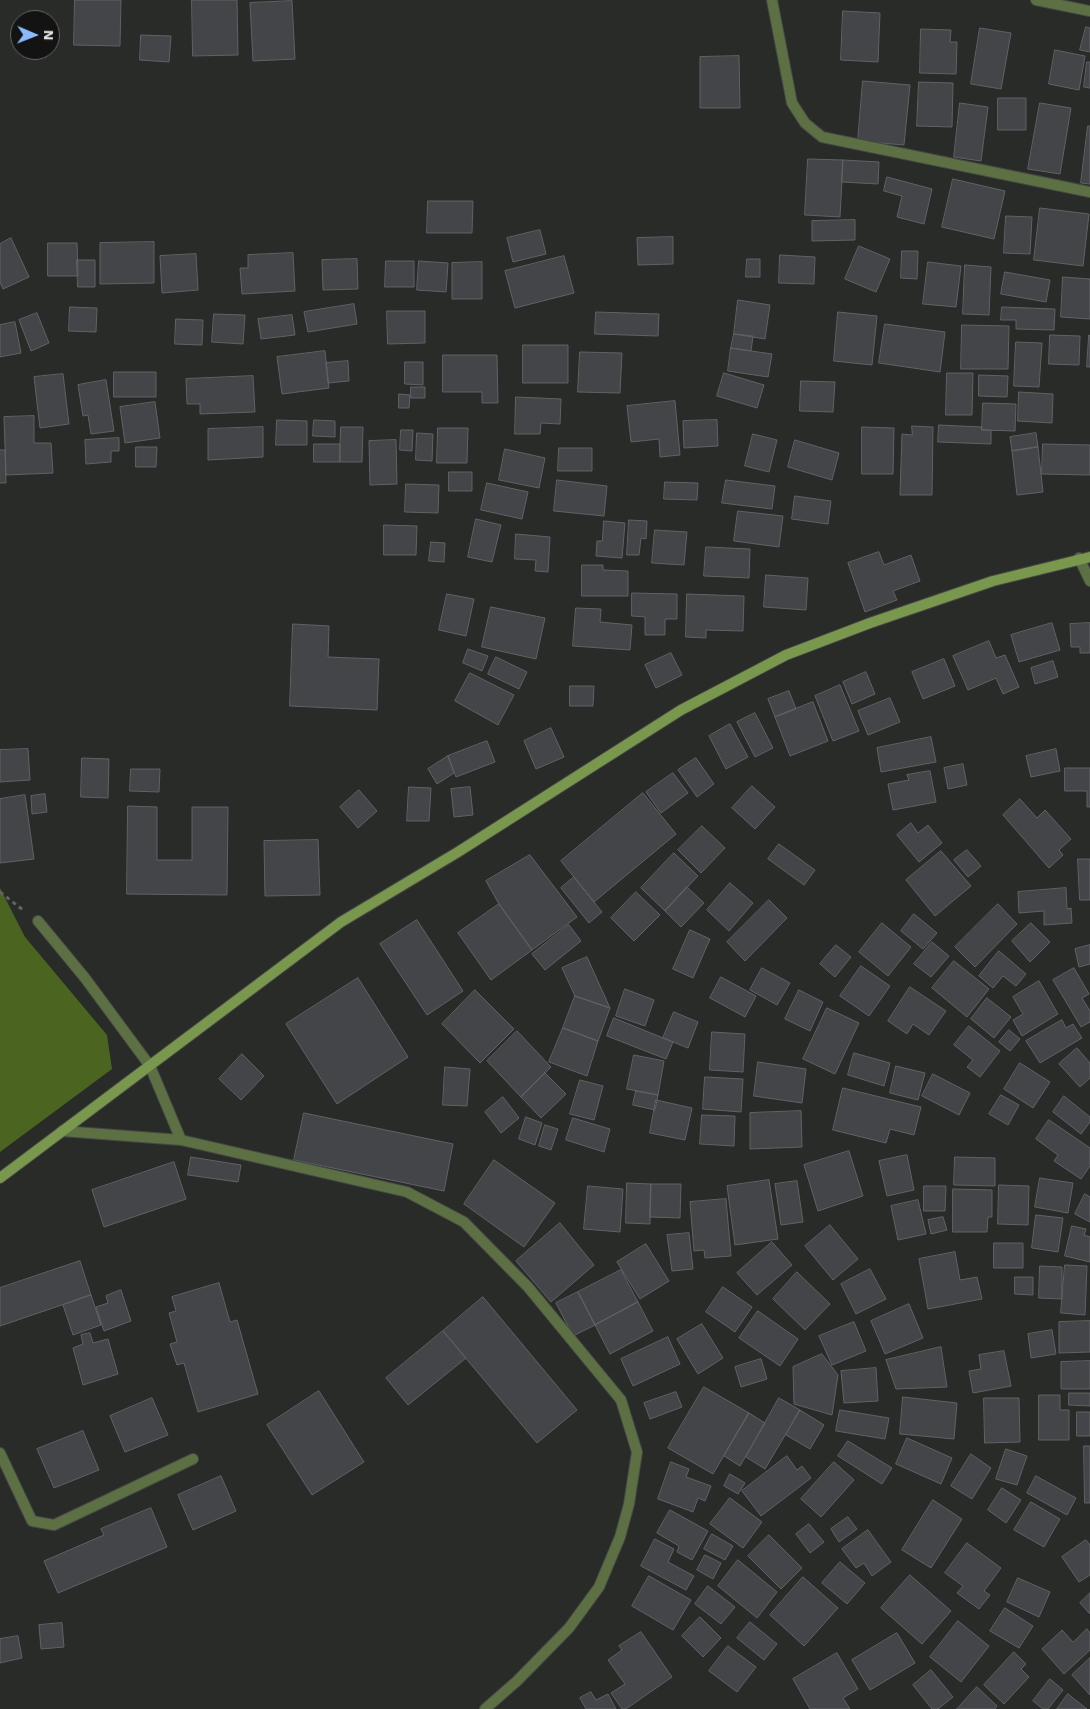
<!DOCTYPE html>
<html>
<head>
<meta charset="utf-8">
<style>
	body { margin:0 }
	#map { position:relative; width:1090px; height:1709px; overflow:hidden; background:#292b28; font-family:"Work Sans",sans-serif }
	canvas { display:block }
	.north { position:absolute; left:10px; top:10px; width:50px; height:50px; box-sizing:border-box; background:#121312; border:1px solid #646564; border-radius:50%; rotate:91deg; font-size:14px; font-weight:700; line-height:20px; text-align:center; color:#dfe0de }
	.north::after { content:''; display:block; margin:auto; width:18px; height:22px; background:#89bafc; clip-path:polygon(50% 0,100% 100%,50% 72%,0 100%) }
</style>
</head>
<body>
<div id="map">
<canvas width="1090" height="1709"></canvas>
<div class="north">N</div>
</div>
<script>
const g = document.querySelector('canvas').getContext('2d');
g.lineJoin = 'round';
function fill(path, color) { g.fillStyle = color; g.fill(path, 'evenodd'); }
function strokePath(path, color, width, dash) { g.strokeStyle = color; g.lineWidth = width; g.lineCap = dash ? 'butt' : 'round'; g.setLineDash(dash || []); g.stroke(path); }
const forest = new Path2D(`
	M0 888 25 937 107 1035 112 1069 0 1152Z`);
const building = new Path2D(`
	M75 0H121L120 46 74 45Z
	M192 0H237L238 55 193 56Z
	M292 1 295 59 253 61 250 3Z
	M843 11 880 13 878 62 841 60Z
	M1086 27 1090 28V52L1080 50Z
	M980 28 1011 33 1001 89 971 84Z
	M921 29 951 30 950 42H957L956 74 920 73Z
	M141 35 171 36 169 62 140 60Z
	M1055 50 1085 56 1079 90 1049 84Z
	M739 56 740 108H700V57Z
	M1087 62H1090V88L1084 87Z
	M863 81 910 85 904 145 858 141Z
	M919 82 953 83 952 127 917 126Z
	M998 98H1026V130H998Z
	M960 103 988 107 981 161 954 157Z
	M1040 103 1071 108 1060 174 1028 169Z
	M1088 126H1090V184L1081 183Z
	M808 159 843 160 840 217 805 215Z
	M843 160 879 162 878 184 842 182Z
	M887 177 932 189 924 224 897 217 902 196 884 191Z
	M953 179 1005 191 994 239 942 227Z
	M428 201H473L472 233H427Z
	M1040 208 1089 214 1083 266 1034 260Z
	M1006 216 1032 217 1030 254 1004 253Z
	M855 220V240L812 241V221Z
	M540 230 546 254 513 262 507 238Z
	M673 237V264L638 265 637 238Z
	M11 238 29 277 3 289 0 282V244Z
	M154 242V283L100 284V243Z
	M48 243H77L78 276H48Z
	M859 246 890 259 876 292 845 279Z
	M902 251H918L917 279 901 278Z
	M293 253 295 291 242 294 240 268H248V255Z
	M196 254 198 290 162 293 160 256Z
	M780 255 815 257 814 284 779 283Z
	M564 256 574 293 515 308 505 271Z
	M357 259 358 289 323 290 322 260Z
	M747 259H760V277H746Z
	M77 260H95V287H78Z
	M386 261H414V287H385Z
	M419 261 448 263 446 292 417 290Z
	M482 262V299H452V263Z
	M928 262 961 266 956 307 923 304Z
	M965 265 991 267 989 315 963 314Z
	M1005 272 1050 280 1046 302 1001 294Z
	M1063 277 1090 279V319L1061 317Z
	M738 300 770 305 765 339 734 334Z
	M354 304 357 324 308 332 304 312Z
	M70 307 97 308 96 332 69 331Z
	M1002 307 1055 309 1054 330 1016 329V320H1001Z
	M387 311H425V343L388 344Z
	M596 312 659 314 658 336 595 334Z
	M838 312 877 316 872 365 834 361Z
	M37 313 49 343 31 351 19 320Z
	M214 314 245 315 243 344 212 342Z
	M292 315 295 335 261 339 258 319Z
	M176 319 203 320 202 345 175 344Z
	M15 322 21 353 0 357V325Z
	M885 324 945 332 940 372 879 363Z
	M962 325 1009 326 1008 369H961Z
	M734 334 753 336 751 351 731 348Z
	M1050 335 1080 336 1079 365 1049 364Z
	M1089 335 1090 336V367H1087Z
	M1016 342 1042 343 1039 387 1014 386Z
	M523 345H568V383H523Z
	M731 348 772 354 768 377 728 371Z
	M325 351 329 388 282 394 277 357Z
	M580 352 622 353 620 393 578 392Z
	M443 355H497L498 403H482V392H443Z
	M348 361 349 381 328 383 326 363Z
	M405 362H423V385L405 384Z
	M114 372H156V397H114Z
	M724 373 764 385 757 408 717 396Z
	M947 373H973L972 415H946Z
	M63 374 69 424 40 428 34 377Z
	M979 375 1008 376 1007 397 979 396Z
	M253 376 255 412 200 414V404H187L186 379Z
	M106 380 114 431 91 434 88 415 83 416 78 385Z
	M801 381 835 382 833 412 800 411Z
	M411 387H425V398H411Z
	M1019 392 1053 394 1052 423 1018 421Z
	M399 394 410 395 409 408H399Z
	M516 397 561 399 560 424 541 423 540 434H515Z
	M675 401 680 455 660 457 659 439 631 442 627 406Z
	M155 402 160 438 125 443 120 407Z
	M983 403 1016 404 1015 431 982 430Z
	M34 416V443H51L53 473 6 475 4 417Z
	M277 420 307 421V445H276Z
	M314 420 335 421V437L313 436Z
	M717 420 718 446 684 448 683 421Z
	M939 425 982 427V430H991V444L938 442Z
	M912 426 933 427 932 495H900L902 434 912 435Z
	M263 427V457L208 460V429Z
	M341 427H363L362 462H340Z
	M862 427 894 428 893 474H862Z
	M438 428H468L467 463H437Z
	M401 430H413L412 451 400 450Z
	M417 433 433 434 432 461 416 460Z
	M1036 433 1038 447 1012 451 1010 437Z
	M753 434 777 440 769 472 745 466Z
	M119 438V451H111V462L86 464 85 440Z
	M396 440 397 484 370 485 369 441Z
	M795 440 839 453 832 480 788 467Z
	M314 444H340V462H314Z
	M1043 444 1090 445V475L1042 474Z
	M136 447H157L156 467H136Z
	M1038 447 1043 492 1017 495 1012 451Z
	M559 448H592V471H558Z
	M505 449 545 458 539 488 499 480Z
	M0 450H5L6 483H0Z
	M449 472H472V491H449Z
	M557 480 607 486 604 516 554 511Z
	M726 480 775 486 772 509 722 503Z
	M665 482 698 483 697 500 664 499Z
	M487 483 528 492 522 519 481 510Z
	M406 484 439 485 438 513 405 512Z
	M795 496 831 501 828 524 792 519Z
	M738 511 783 516 779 547 734 541Z
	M476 519 501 525 492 562 468 557Z
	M629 520 647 521 646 539 641 538 639 555H627Z
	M604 521 625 523 622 558 596 556 597 541H602Z
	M384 525 417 526 416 555H384Z
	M655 530 687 532 684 565 652 563Z
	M516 534 550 537 548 572 535 571 536 560 515 559Z
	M431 542 445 543 444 562 429 561Z
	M706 547 750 549 749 578 704 576Z
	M879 552 884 565 911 555 920 581 893 591 897 600 865 612 848 563Z
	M582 565H603V570L628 571V596H582Z
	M766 575 808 578 806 610 764 607Z
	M632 593 677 594V619H665V635H645V617L632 616Z
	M447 594 474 599 466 636 439 630Z
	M687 594 744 596 743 631 706 630V638L686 637Z
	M491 607 545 618 536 659 482 647Z
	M576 608 601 609 600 622 632 625 630 650 573 646Z
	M1052 623 1060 650 1019 662 1011 635Z
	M1090 623V653H1080V647H1071L1070 624Z
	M293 624 329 626 328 657 379 659 377 710 290 706Z
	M989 641 996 658 1005 655 1019 687 1003 694 996 678 968 690 953 656Z
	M468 649 488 656 482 671 463 663Z
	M671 653 682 675 656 688 645 665Z
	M496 657 527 672 519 689 488 674Z
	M944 659 955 686 923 699 912 672Z
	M1053 661 1058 677 1035 684 1031 668Z
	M866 672 875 694 852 704 843 682Z
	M470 673 514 695 498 725 455 701Z
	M840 685 859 731 833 741 815 696Z
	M570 686H594L593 706H570Z
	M789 691 796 709 775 717 768 699Z
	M890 698 900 722 868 735 858 711Z
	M813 702 828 741 790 756 775 717Z
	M755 713 773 748 755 757 737 722Z
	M730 724 748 757 726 769 709 736Z
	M551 728 564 757 536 769 524 741Z
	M931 737 936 762 881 772 877 748Z
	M487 741 495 762 456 777 448 756Z
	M28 749 30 780 0 782V750Z
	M1056 749 1060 771 1031 777 1026 756Z
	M448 756 454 773 437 784 428 769Z
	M82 758 109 759 108 798 81 797Z
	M696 758 714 784 697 797 678 770Z
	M963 764 967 785 948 789 944 768Z
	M1065 768H1090V807H1087V791H1065Z
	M131 769H160L159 792 130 791Z
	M930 771 936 802 893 810 888 784 909 780 907 775Z
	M673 773 688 793 661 813 646 792Z
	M752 786 775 807 755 829 732 808Z
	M409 787 431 788 429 821H407Z
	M470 787 473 815 454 817 451 789Z
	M359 790 377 811 358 828 340 807Z
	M643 793 676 834 594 902 561 861Z
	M45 794 47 812 32 814 31 796Z
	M25 795 34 859 0 863V799Z
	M1020 799 1037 818 1045 810 1071 839 1059 850 1063 855 1049 868 1003 815Z
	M128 806 157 807V860H192V807H228L227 895 127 894Z
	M911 823 918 833 928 825 942 843 919 862 897 835Z
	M702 826 725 848 701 873 678 850Z
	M318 840 320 895 265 896 264 841Z
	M779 844 815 870 804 885 768 859Z
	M967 850 981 866 968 877 954 860Z
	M941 851 971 886 935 916 906 880Z
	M674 853 698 876 665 911 641 888Z
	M530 855 577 917 532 950 499 904 486 881Z
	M1078 859H1090V900H1080Z
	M574 877 602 912 589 923 561 888Z
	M730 883 753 903 729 931 707 910Z
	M687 887 704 903 681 927 665 911Z
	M1066 888 1067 909 1071 908 1072 923 1044 925V911L1019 913 1018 892Z
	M636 892 660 915 634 941 611 918Z
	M769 900 787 918 745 961 727 942Z
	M499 904 532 950 491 980 458 933Z
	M998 904 1017 924 975 967 955 947Z
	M914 914 937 933 923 949 901 931Z
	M417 920 463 991 427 1015 380 944Z
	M882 923 911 947 888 976 859 952Z
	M1031 923 1050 942 1030 962 1012 941Z
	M569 925 581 941 545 970 532 954Z
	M690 930 710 939 693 978 673 969Z
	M932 942 949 956 931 977 914 964Z
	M836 945 851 957 835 977 820 964Z
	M1090 945V964L1079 967 1075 949Z
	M999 951 1026 974 1016 986 1003 976 993 988 979 976Z
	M587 957 610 1008 575 996 562 968Z
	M954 961 989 989 967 1017 932 988Z
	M861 966 890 986 869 1016 840 996Z
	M762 968 790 983 777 1005 750 990Z
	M1074 968 1089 994 1082 998 1090 1011V1022L1081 1027 1053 980Z
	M721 977 756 996 745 1017 710 998Z
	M358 978 408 1057 337 1104 286 1024Z
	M1039 981 1058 1014 1022 1036 1013 1020 1023 1014 1013 997Z
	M910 987 946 1011 929 1035 913 1024 907 1034 888 1021Z
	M625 989 654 1000 645 1026 616 1016Z
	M475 990 514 1029 480 1063 442 1024Z
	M799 990 823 1002 810 1031 785 1019Z
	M575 996 610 1008 598 1041 563 1028Z
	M987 998 1011 1017 994 1038 971 1019Z
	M827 1008 859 1023 835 1074 803 1059Z
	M674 1012 698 1022 688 1048 663 1038Z
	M614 1018 673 1042 666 1059 607 1036Z
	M1062 1020 1066 1028 1073 1024 1082 1038 1040 1063 1026 1041Z
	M969 1026 1000 1051 980 1077 967 1067 973 1060 954 1045Z
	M563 1028 598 1041 587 1076 549 1062Z
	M1009 1030 1020 1039 1010 1051 999 1042Z
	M517 1031 551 1067 521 1097 487 1061Z
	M712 1032 745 1034 743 1072 710 1070Z
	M1077 1048 1090 1063V1078L1080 1087 1059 1064Z
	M854 1053 890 1063 884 1086 848 1075Z
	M242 1054 264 1076 241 1100 219 1079Z
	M634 1055 664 1061 658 1095 627 1089Z
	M758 1062 806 1069 802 1103 754 1096Z
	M1020 1063 1050 1082 1033 1108 1004 1089Z
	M896 1066 925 1073 918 1100 890 1093Z
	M445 1067 470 1069 467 1106 443 1105Z
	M545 1073 566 1094 541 1118 521 1097Z
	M933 1074 970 1093 959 1115 922 1096Z
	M705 1077 743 1079 741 1112 703 1109Z
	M580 1080 603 1086 594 1120 570 1114Z
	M843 1088 921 1107 914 1135 890 1129 886 1143 833 1130Z
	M636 1091 658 1095 655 1110 633 1105Z
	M1001 1095 1019 1105 1008 1125 989 1114Z
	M1064 1096 1090 1117V1122L1081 1134 1053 1112Z
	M503 1097 519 1118 501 1133 485 1112Z
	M656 1100 692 1108 685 1140 650 1133Z
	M801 1111 802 1147 750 1149V1113Z
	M304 1113 453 1144 444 1191 294 1160Z
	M702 1115 735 1116 734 1146 700 1144Z
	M526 1117 542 1123 535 1145 519 1139Z
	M573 1118 610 1129 604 1152 566 1140Z
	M1049 1120 1090 1148V1166L1081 1179 1054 1161 1058 1155 1036 1139Z
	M545 1125 558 1129 551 1150 539 1146Z
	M849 1151 863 1196 818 1211 804 1165Z
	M907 1155 914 1190 887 1196 879 1161Z
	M191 1157 241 1165 238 1182 188 1175Z
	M955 1157 995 1158V1186L954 1185Z
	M494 1160 555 1203 524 1247 464 1204Z
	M174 1162 186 1199 104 1227 92 1190Z
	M1040 1178 1073 1183 1068 1213 1035 1207Z
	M769 1180 778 1239 735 1245 727 1186Z
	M797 1181 803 1222 781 1225 775 1184Z
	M627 1183 651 1184 650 1224 626 1223Z
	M651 1184H681L680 1218 650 1217Z
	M999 1185 1029 1186 1028 1225 998 1224Z
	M588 1186 623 1189 620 1232 584 1229Z
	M924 1186H946L945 1211H924Z
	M953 1189 992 1190V1217H988L987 1232H953Z
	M1085 1194 1090 1197V1222L1075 1214Z
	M726 1199 731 1256 705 1258 704 1250 694 1251 690 1202Z
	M918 1200 926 1234 898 1240 891 1206Z
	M1036 1215 1063 1218 1058 1252 1032 1248Z
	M943 1217 947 1230 931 1234 928 1220Z
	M560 1223 594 1265 551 1302 516 1261Z
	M830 1225 858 1259 833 1280 805 1246Z
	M1072 1226 1086 1229 1084 1235 1090 1237V1262L1065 1256Z
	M689 1233 693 1269 672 1271 667 1235Z
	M772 1242 792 1265 757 1295 737 1273Z
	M994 1243H1023V1268H994Z
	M646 1244 669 1281 640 1299 617 1262Z
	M955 1252 960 1280 977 1277 982 1299 928 1309 919 1259Z
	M80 1261 91 1295 0 1326V1288Z
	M1065 1265 1087 1266 1085 1315 1061 1313Z
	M1040 1266 1062 1267V1299L1039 1298Z
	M870 1269 886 1299 856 1314 841 1284Z
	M621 1270 638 1302 595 1325 578 1292Z
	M797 1272 830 1304 805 1330 773 1299Z
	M1015 1277H1033V1295L1015 1294Z
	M219 1283 230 1322 237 1320 258 1394 198 1412 184 1363 177 1365 170 1344 177 1342 169 1313 176 1311 172 1297Z
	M723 1287 752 1307 735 1332 706 1312Z
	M121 1290 131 1321 104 1331 96 1307 108 1303 106 1296Z
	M578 1292 595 1325 573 1336 556 1303Z
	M91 1295 101 1325 73 1335 63 1305Z
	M483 1297 577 1410 537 1443 443 1331Z
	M638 1302 653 1331 610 1354 595 1325Z
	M909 1304 923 1338 885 1354 871 1321Z
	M758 1311 798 1339 780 1366 739 1338Z
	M1090 1321V1352L1059 1353V1322Z
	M854 1322 866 1351 832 1365 819 1336Z
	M702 1324 723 1358 698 1374 677 1339Z
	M1052 1330 1056 1354 1031 1358 1028 1334Z
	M443 1331 466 1358 408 1405 386 1378Z
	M90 1333 93 1343 108 1339 118 1374 83 1385 73 1348 83 1344 81 1335Z
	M668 1337 680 1364 633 1386 621 1359Z
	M941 1347 947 1387 896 1389 886 1360Z
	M1004 1351 1011 1386 973 1393 969 1371 981 1369 979 1355Z
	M822 1354 838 1375 832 1415 794 1404 793 1367Z
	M761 1359 767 1379 741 1387 735 1367Z
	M1090 1361V1389H1061V1362Z
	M876 1368 878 1401 844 1403 841 1371Z
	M704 1387 749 1413 713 1474 668 1448Z
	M319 1391 364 1462 312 1495 267 1425Z
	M676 1392 682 1407 650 1419 644 1403Z
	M1069 1393H1090V1406L1069 1405Z
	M1039 1395H1060V1410H1069V1440H1039Z
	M903 1397 957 1403 954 1439 900 1434Z
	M152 1398 168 1435 125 1452 110 1416Z
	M779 1398 800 1410 765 1469 746 1457Z
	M984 1398H1019L1020 1442 985 1443Z
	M800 1410 824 1425 810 1449 786 1435Z
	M840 1410 889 1418 885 1439 836 1431Z
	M1077 1412H1090V1436H1077Z
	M749 1413 765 1423 740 1466 724 1456Z
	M83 1431 99 1470 54 1488 37 1449Z
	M907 1438 952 1458 941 1484 896 1464Z
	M848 1441 892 1468 882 1484 838 1456Z
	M1084 1446H1090V1503H1085Z
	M1006 1449 1027 1456 1017 1485 996 1479Z
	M971 1454 991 1468 972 1499 951 1486Z
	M787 1456 797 1470 802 1466 811 1478 761 1516 742 1491Z
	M671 1462 689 1469 686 1477 711 1486 705 1501 698 1498 693 1512 658 1499Z
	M834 1462 854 1480 821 1517 801 1499Z
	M730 1474 745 1483 738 1494 724 1486Z
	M221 1476 236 1511 193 1530 178 1495Z
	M1036 1476 1076 1498 1067 1515 1027 1493Z
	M1002 1488 1021 1500 1006 1523 988 1510Z
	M730 1498 762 1522 743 1548 710 1524Z
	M933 1500 962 1519 931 1568 902 1550Z
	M1031 1502 1060 1519 1044 1547 1014 1530Z
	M151 1508 167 1547 58 1593 44 1561 104 1535 101 1529Z
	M670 1510 708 1531 692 1560 677 1552 679 1546 657 1533Z
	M848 1517 857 1529 839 1542 831 1529Z
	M809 1524 824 1542 810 1553 796 1534Z
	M868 1530 891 1562 872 1576 864 1563 856 1568 842 1549Z
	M712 1534 733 1546 725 1560 704 1549Z
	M769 1535 802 1568 781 1589 748 1556Z
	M655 1539 674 1549 668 1562 694 1576 686 1590 641 1566Z
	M1086 1540 1090 1545V1575L1079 1582 1062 1557Z
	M967 1543 1001 1568 984 1591 990 1595 979 1609 957 1593 963 1586 945 1573Z
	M705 1555 721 1563 713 1579 697 1570Z
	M738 1560 777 1592 757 1618 718 1586Z
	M840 1562 865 1583 847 1604 822 1583Z
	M910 1575 951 1611 922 1644 881 1608Z
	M649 1576 691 1600 673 1630 632 1606Z
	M803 1577 838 1608 804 1646 770 1615Z
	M1018 1578 1050 1592 1039 1617 1007 1602Z
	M708 1586 735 1607 721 1624 695 1604Z
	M1090 1593V1614L1080 1603Z
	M1005 1608 1033 1626 1019 1648 990 1631Z
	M700 1617 721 1638 703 1657 682 1636Z
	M958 1621 989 1646 961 1682 930 1657Z
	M750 1622 777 1644 764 1660 737 1638Z
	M62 1623 64 1647 41 1649 39 1625Z
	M1087 1629 1090 1633V1650L1064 1674 1042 1649 1062 1630 1073 1642Z
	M641 1632 672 1677 626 1709H622L611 1693 625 1684 608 1660 622 1650 619 1646Z
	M897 1633 915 1663 870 1690 852 1660Z
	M18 1636 22 1658 0 1663V1639Z
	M728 1646 756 1667 737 1692 709 1671Z
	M1014 1652 1026 1664 1021 1669 1029 1677 1004 1704 984 1685Z
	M837 1653 858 1689 843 1698 850 1709H810L793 1679Z
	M1090 1658V1695L1072 1675Z
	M931 1670 953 1697 938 1709H932L913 1685Z
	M1050 1679 1063 1690 1048 1709H1043L1033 1701Z
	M977 1687 997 1706 995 1709H957Z
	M591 1692 596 1700 608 1694 616 1709H586L580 1698Z
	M1068 1694 1087 1709H1057Z`);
const path = new Path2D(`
	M0 892 23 910`);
const lane = new Path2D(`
	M0 1453 32 1521 54 1525 193 1459`);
const street = new Path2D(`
	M772 0 792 103 805 123 822 137 1090 192
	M1036 0 1090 11
	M1079 558 1090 581
	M38 921 85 978 150 1066 181 1140 407 1192 464 1222 528 1287 621 1400 637 1452 629 1504 620 1537 599 1587 569 1628 517 1681 485 1709
	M62 1131 181 1140`);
const secondary = new Path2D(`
	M0 1178 341 922 458 852 681 710 786 655 870 623 993 581 1090 557`);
fill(forest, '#4b6420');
fill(building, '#434548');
strokePath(building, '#606265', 1);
strokePath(lane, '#464845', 12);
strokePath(street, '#464845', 12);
strokePath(secondary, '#464845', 12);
strokePath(path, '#626461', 3, [4, 4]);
strokePath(lane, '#5d7043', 10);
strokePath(street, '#5d7043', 10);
strokePath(secondary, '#7a984d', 10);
</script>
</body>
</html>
